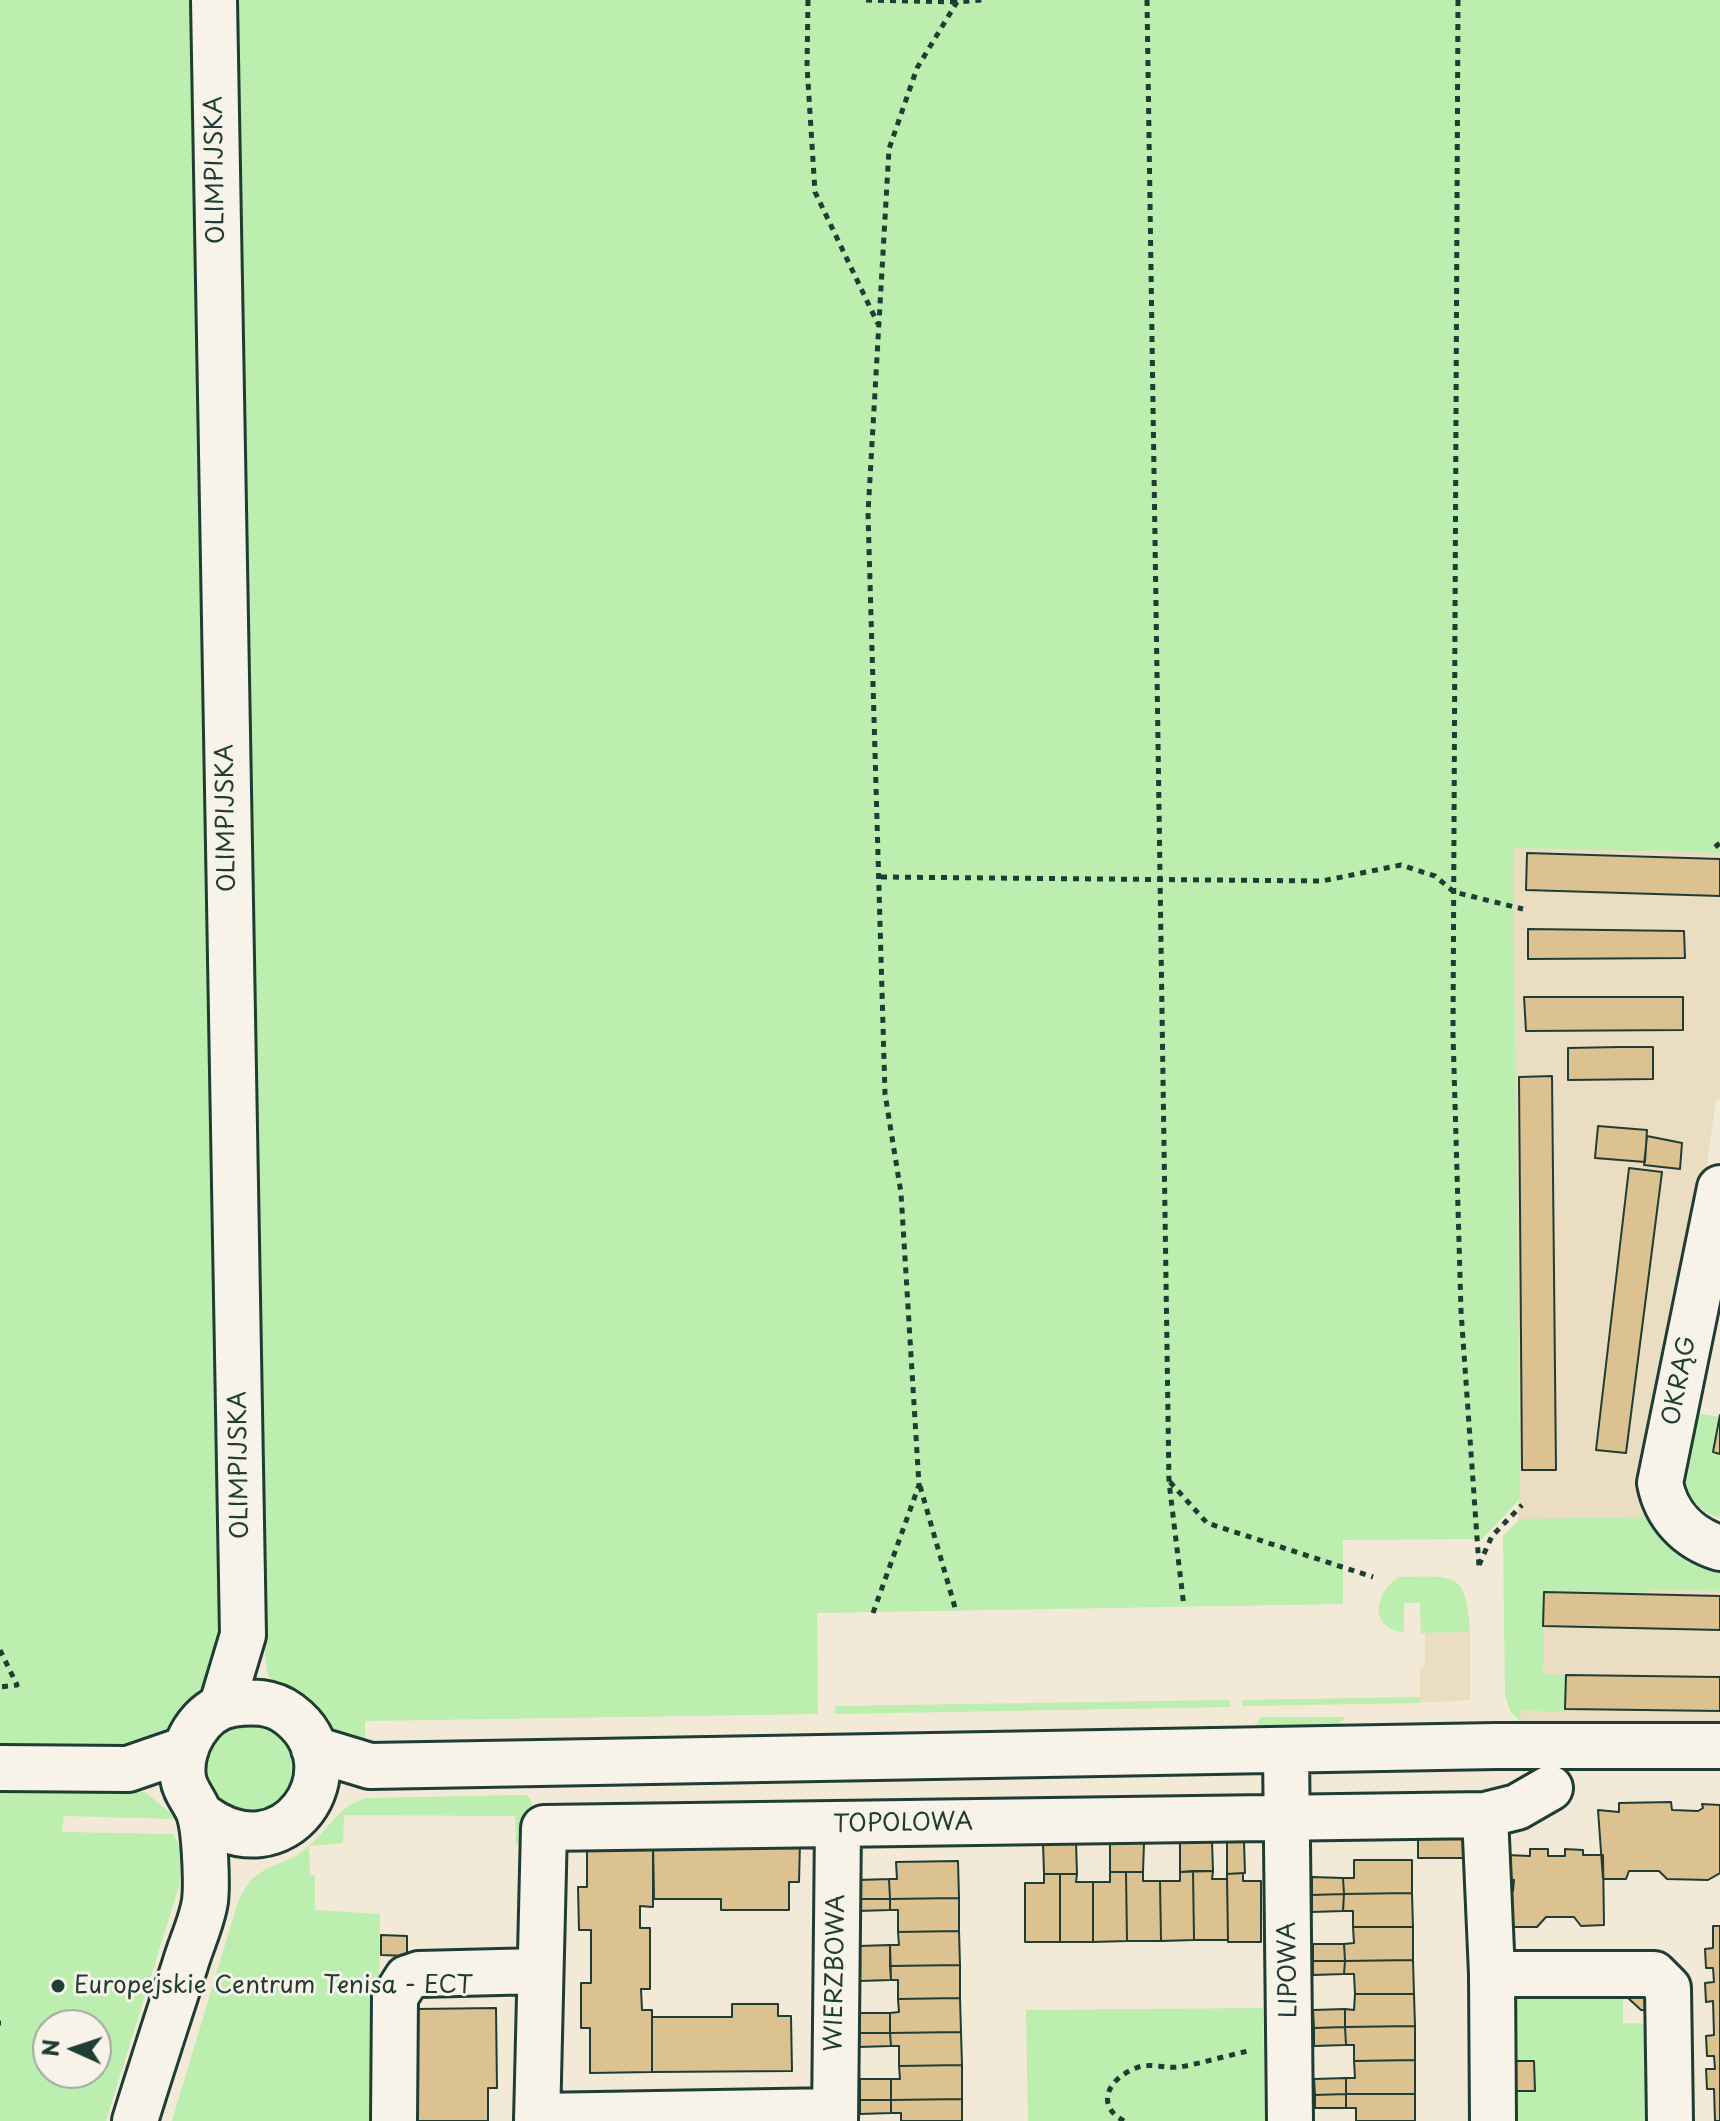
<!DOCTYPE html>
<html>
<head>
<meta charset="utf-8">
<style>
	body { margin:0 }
	#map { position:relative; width:1720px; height:2121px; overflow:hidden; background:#f2e9d7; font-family:"Playpen Sans",sans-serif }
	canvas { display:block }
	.north { position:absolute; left:32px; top:2009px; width:80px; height:80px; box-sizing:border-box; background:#f7f3e8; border:2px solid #a1aaa0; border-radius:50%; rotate:273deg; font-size:22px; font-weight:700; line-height:32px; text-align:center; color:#1f3d34 }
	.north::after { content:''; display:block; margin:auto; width:28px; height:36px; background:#1f3d34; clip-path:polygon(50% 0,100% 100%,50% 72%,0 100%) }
</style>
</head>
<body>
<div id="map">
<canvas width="1720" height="2121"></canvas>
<div class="north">N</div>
</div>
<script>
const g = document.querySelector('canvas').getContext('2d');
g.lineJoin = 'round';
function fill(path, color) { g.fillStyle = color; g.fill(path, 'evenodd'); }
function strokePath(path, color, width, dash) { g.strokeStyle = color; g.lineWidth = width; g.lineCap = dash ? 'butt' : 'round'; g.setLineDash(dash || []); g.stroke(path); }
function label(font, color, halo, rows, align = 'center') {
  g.font = font + ' "Playpen Sans",sans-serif'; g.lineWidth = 6; g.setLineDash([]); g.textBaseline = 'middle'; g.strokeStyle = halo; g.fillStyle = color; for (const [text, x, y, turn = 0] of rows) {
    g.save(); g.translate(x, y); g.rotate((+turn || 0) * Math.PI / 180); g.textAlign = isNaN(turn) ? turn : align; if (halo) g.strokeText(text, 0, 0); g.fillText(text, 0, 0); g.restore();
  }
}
const built = new Path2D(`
	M1513 848 1720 853V1099H1716L1705 1181 1646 1491 1651 1521 1720 1563V1731L1528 1725 1520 1721Z
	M1470 1632V1700L1420 1703V1668L1425 1667V1633Z`);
const green = new Path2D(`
	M0 0H194L224 1654C211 1676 182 1727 161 1739 120 1762 47 1751 0 1750Z
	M234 0H1720V853L1513 848 1520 1499 1482 1539 1343 1540V1604L817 1613 818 1714 365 1721V1750L332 1738 285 1695 268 1675 264 1645Z
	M1696 1413 1720 1417 1713 1452 1720 1454V1518C1699 1511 1688 1499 1683 1478Z
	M1644 1517 1720 1563V1591L1646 1589 1645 1595 1544 1592 1543 1674 1566 1675V1712L1521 1710 1520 1721 1510 1711 1505 1694 1503 1536 1520 1519Z
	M1399 1577C1455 1576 1467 1571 1470 1632L1421 1633 1420 1603H1404V1632C1368 1629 1375 1592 1399 1577Z
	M1420 1697V1703L1242 1706V1700Z
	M1230 1700V1707L835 1714V1706Z
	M1261 1717H1346L1331 1731 1251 1733Z
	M204 1768a44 44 0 1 1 88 0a44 44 0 1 1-88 0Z
	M0 1788 145 1792 178 1819 64 1816 62 1832 173 1834 181 1849 179 1886 106 2121H0ZM48 2025H96V2073H48Z
	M526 1795 531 1799 533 1810 526 1843 516 1844 515 1816 344 1815 343 1843 309 1846 310 1875H315V1910L380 1914 377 2121H172L236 1908C254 1858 280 1873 310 1845 330 1827 339 1806 366 1798Z
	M1623 1984V2023L1658 2024 1659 2121H1505V2096H1516L1510 2090 1507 1996Z
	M1263 2008 1265 2121H1028L1026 2010Z`);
const building = new Path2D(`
	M1527 853 1720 859V896L1526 890Z
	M1528 929 1684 931 1685 958 1528 959Z
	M1524 997H1683V1030L1526 1031Z
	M1620 1047H1653V1079L1568 1080V1048Z
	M1552 1076 1556 1470H1522L1519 1077Z
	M1598 1126 1647 1130 1645 1162 1595 1158Z
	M1647 1136 1682 1143 1680 1169 1644 1165Z
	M1629 1168 1662 1172 1626 1453 1596 1450Z
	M1720 1415V1454L1713 1452Z
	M1544 1592 1720 1596V1630L1543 1626Z
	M1566 1675 1720 1677V1711L1565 1709Z
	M1671 1802 1672 1810 1698 1811 1703 1808 1702 1804 1720 1805V1873L1708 1880 1667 1879 1659 1871H1629L1626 1879H1603L1598 1810 1619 1812V1803Z
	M1465 1838V1858H1418V1839Z
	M1180 1840 1212 1841 1213 1871 1180 1872Z
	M800 1841 799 1882H789V1910H721V1899H654L653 1843Z
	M1227 1841 1244 1842 1245 1873 1227 1874Z
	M1076 1842 1077 1874H1044L1043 1843Z
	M653 1843V1907L640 1906V1928H650V1989H641L642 2010H652V2072L590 2073V2028H581V1983H591V1930H579L578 1887H587V1844Z
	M1110 1843H1144L1143 1872H1110Z
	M1530 1849H1548V1856H1565V1849L1583 1850V1855H1603L1604 1925 1581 1926 1574 1917H1546L1537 1927H1507L1508 1894 1513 1891 1514 1880 1507 1879V1855L1530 1856Z
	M1354 1860H1412V1893L1344 1894 1343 1878H1354Z
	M958 1861 959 1898 890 1899 889 1879H897L896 1862Z
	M1193 1871 1194 1940 1161 1941 1160 1881H1180V1872Z
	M1193 1871H1213L1212 1879H1227L1228 1940H1194Z
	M1110 1872H1126L1127 1941 1093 1942V1882H1110Z
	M1126 1872H1143V1881H1160L1161 1941H1127Z
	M1243 1873V1881H1261V1942H1228L1227 1874Z
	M1044 1874H1060V1942H1025V1883H1044Z
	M1060 1874H1077L1076 1882H1093V1942H1060Z
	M1312 1877 1343 1878 1344 1894 1312 1895Z
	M889 1879 890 1899H858V1880Z
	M1412 1893 1413 1927H1353V1911H1343L1344 1894Z
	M1344 1894 1343 1911 1312 1912V1895Z
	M959 1898V1931L898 1932V1910H890V1899Z
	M858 1899H890V1910L858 1911Z
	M1713 1926H1720V2121H1715L1714 2089H1707L1706 2069H1715L1714 2056H1707L1706 2036 1714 2035 1713 2001 1706 2002 1705 1983 1714 1982 1713 1968H1706L1705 1949 1713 1948Z
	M1353 1927H1413V1960L1345 1961 1344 1944 1354 1943Z
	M959 1931 960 1965 890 1966V1945H899L898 1932Z
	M381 1935 407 1936V1956L381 1955Z
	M1313 1944H1344L1345 1961H1313Z
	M890 1945 891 1980 859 1981V1946Z
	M1413 1960 1414 1994H1355L1354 1974H1344L1345 1961Z
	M1313 1961H1345L1344 1974 1313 1975Z
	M960 1965V1998L898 1999V1980H891L890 1966Z
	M1628 1992H1648L1647 2010H1641L1628 1998Z
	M1355 1994H1414L1415 2026 1345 2027V2009L1354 2010Z
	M960 1998 961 2032 890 2033V2013L899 2012 898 1999Z
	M732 2004H778V2016H791L792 2071 652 2072V2017H732Z
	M496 2008 497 2088H488V2121H417L416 2009Z
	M1345 2009V2027L1314 2028 1313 2010Z
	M859 2013H890V2033H860Z
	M1415 2026V2060L1354 2061V2045H1346L1345 2027Z
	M1345 2027 1346 2045 1314 2046V2028Z
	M961 2032 962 2065 899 2066V2046H891L890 2033Z
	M860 2033H890L891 2046 859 2047Z
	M1415 2060V2094H1346V2078H1355L1354 2061Z
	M1512 2061H1534L1535 2091H1512Z
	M962 2065V2099L891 2100V2079H900L899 2066Z
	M1346 2078V2094L1315 2095 1314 2079Z
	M860 2079H891V2100H860Z
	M1346 2094V2108H1315V2095Z
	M1346 2094H1415V2121H1356V2108H1346Z
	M962 2099V2121H901V2113H891V2100Z
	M860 2100H891V2113L860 2114Z`);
const path = new Path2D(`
	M808 0 807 66 815 192 878 324
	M866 0 956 2
	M1147 0 1169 1482 1184 1607
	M1458 0 1453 1034 1461 1311 1479 1566
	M1715 847 1720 843
	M881 877 1322 881 1401 865 1435 876 1454 892 1523 909
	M1170 1482 1207 1523 1373 1577
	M920 1486 956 1611
	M1479 1565 1492 1536 1522 1505
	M873 1613 919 1485 901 1193 885 1094 868 513 889 149 917 68 957 2 982 0
	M0 1650 17 1685 0 1687
	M0 2023H1
	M1124 2121C1094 2105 1109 2078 1136 2068 1150 2062 1166 2069 1180 2067 1202 2063 1226 2056 1248 2051`);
const minor = new Path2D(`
	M214 0 243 1635 222 1705
	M1720 1188 1660 1483C1666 1515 1688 1538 1720 1548
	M314 1749 370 1766 1496 1746H1720
	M1286 1751 1290 2121
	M0 1768 128 1769 186 1749
	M1485 1815 1492 1974 1493 2121
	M1492 1974H1654L1668 1988 1670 2121
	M537 2116 835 2111
	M135 2121C151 2069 168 2017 185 1965 191 1944 202 1922 205 1901 207 1884 205 1833 200 1816 197 1803 185 1793 183 1778 179 1747 200 1709 232 1704 252 1701 272 1701 289 1714 360 1767 285 1881 200 1814
	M394 2121 395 1997 407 1978 419 1974 539 1971
	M537 2121 544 1828 1485 1815 1517 1807 1550 1788
	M835 2121 838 1825`);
const markers = [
	[58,1986,8,"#1f3d34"]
];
const streetNames = [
	["OLIMPIJSKA",216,170,-91],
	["OLIMPIJSKA",227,818,-91],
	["OKRĄG",1680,1381,-79],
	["OLIMPIJSKA",240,1465,-91],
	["TOPOLOWA",903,1824,-1],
	["LIPOWA",1289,1970,-91],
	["WIERZBOWA",836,1973,-89]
];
const poiNames = [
	["Europejskie Centrum Tenisa - ECT",74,1986]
];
fill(built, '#ebddc2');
fill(green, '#bbeeaf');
fill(building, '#dcc191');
strokePath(building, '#1f3d34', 2);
strokePath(minor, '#1f3d34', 50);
strokePath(path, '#1f3d34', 5, [6, 6]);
strokePath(minor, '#f7f3e8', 44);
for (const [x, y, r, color] of markers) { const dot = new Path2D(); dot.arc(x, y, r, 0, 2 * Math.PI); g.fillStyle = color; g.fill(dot); strokePath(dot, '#f7f3e8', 3); }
label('24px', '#1f3d34', '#f7f3e8', streetNames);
label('24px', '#1f3d34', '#f7f3e8', poiNames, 'left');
</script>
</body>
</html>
